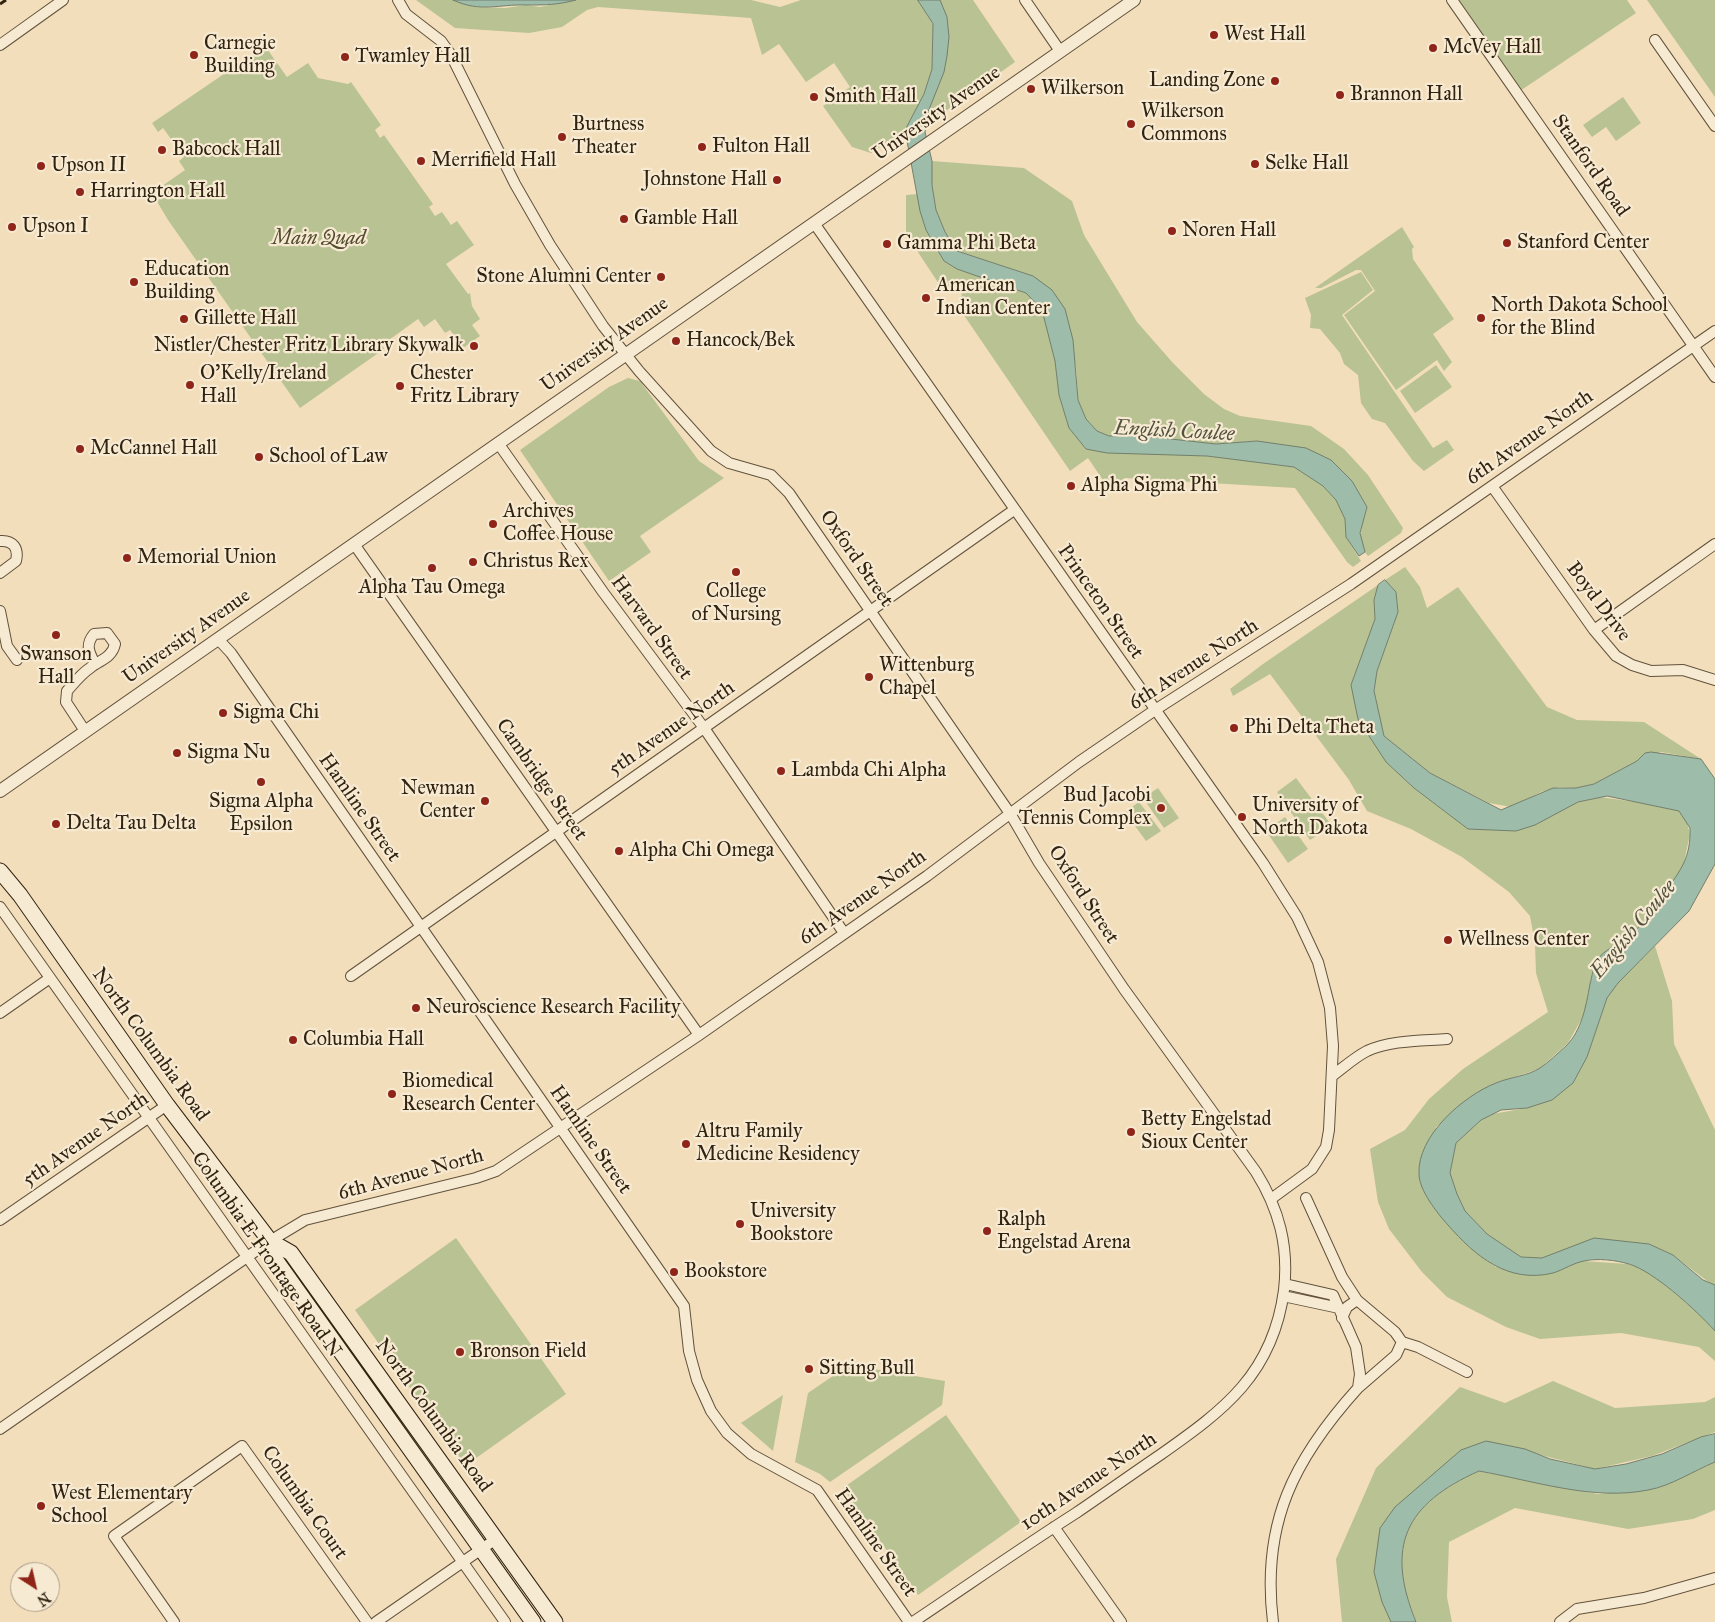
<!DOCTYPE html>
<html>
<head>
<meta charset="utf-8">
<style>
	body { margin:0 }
	#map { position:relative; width:1715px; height:1622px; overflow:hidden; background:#f3debc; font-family:"IM FELL Great Primer",serif }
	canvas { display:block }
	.north { position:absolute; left:10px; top:1562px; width:50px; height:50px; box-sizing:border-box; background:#f7ead3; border:1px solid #a89a85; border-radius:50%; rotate:145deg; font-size:14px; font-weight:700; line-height:20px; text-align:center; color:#312310 }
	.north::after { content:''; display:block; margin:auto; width:18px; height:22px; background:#8f2418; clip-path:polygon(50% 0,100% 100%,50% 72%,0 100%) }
</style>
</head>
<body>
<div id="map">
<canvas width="1715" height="1622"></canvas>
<div class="north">N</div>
</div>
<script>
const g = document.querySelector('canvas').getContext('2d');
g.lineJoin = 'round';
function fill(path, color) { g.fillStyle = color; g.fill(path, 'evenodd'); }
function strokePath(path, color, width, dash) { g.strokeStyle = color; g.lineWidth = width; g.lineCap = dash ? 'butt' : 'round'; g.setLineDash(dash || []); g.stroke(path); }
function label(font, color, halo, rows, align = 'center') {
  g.font = font + ' "IM FELL Great Primer",serif'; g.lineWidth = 4.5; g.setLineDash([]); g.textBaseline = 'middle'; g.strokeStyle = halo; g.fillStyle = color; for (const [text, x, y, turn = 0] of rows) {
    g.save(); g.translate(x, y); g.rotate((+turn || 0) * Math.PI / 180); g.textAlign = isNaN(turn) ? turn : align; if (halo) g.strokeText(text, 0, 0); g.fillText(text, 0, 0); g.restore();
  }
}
const green = new Path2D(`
	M416 0H453L475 7 505 8 526 5 540 7 576 0H751L780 7 801 0H918L933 24 932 69 924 94 905 130 871 153 852 147 823 106 850 87 834 63 806 82 779 44 762 55 751 18 598 7 587 10 562 27 529 33 455 28Z
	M940 0H973L1015 62 926 125Z
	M1452 0H1627L1636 13 1517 93Z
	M1647 0H1715V97Z
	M265 46 287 77 308 63 318 78 348 84 351 82 381 125 375 130 380 138 384 135 433 204 429 207 435 216 442 212 451 225 457 221 474 245 446 264 468 294 470 293 472 306 480 319 472 325 480 336 463 348 450 330 445 333 435 319 424 327 418 319 382 345 384 349 300 408 168 220 152 193 185 170 179 161 184 157 163 128 158 132 152 123Z
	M1623 97 1641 123 1616 141 1606 127 1592 137 1583 125Z
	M932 161 1024 168 1072 201 1084 235 1137 322 1173 363 1204 394 1224 409 1240 416 1311 426 1344 449 1368 475 1403 528 1401 533 1368 556C1355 542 1363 522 1367 507L1352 481 1331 460 1257 441 1216 444 1135 435 1109 436 1097 431 1086 419 1078 400 1076 366 1033 276 957 251 945 232 936 210 932 185Z
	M918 194 926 230 944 261 957 269 1026 293 1043 310 1055 361 1059 395 1069 428 1086 449 1207 456 1294 467 1323 486 1336 500 1345 519 1346 537 1361 561 1353 567 1347 562 1295 488 1125 478 1109 489 1088 458 1070 471 957 305 962 295 960 291H948L941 287 906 234V195Z
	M1402 227 1414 247 1412 249 1413 259 1454 319 1433 334 1452 362 1444 371 1437 360 1396 390 1344 315 1375 291 1361 270H1356L1321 288H1315Z
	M1361 272 1373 290 1342 315 1433 448 1447 440 1454 450 1424 471 1413 461 1385 423 1372 419 1361 403 1358 375 1344 364 1340 353 1320 329 1310 328 1311 315 1305 298Z
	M1436 365 1452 387 1415 413 1400 391Z
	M628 378 640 381 699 461 724 478 640 536 651 552 609 581 520 450 609 387Z
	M1405 567 1420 587 1427 608 1458 587 1547 707 1577 720 1644 722 1701 759 1661 752 1637 761 1594 784 1576 788 1559 787 1541 792 1511 807 1489 803 1430 773 1384 736 1378 717 1374 691 1377 671 1398 612 1396 592 1385 580Z
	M1378 585 1374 600 1375 619 1351 685 1386 762 1414 788 1468 829 1600 797 1643 803 1679 811 1687 822 1690 834 1683 867 1649 919 1604 953 1592 973 1585 1013 1568 1043 1539 1069 1496 1083 1482 1090 1436 1127 1423 1188C1444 1220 1464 1246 1496 1267L1583 1261 1628 1264 1642 1269 1659 1280 1702 1316 1715 1331V1361L1699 1347 1621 1333 1540 1339 1506 1327 1447 1297 1422 1272 1389 1229 1378 1202 1370 1149 1405 1130 1429 1099 1463 1069 1548 1012 1536 973 1535 944 1530 916 1509 892 1462 857 1411 829 1367 811 1349 780 1270 674 1233 696 1230 689 1263 664Z
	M1296 778 1332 826 1310 840 1277 792Z
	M1158 788 1179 818 1164 828 1143 798Z
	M1139 802 1161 831 1146 841 1125 812Z
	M1285 817 1308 849 1288 863 1266 831Z
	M1655 946 1672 1001 1674 1044 1715 1130V1287L1673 1255 1649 1244 1628 1243 1556 1253 1542 1258 1521 1257 1487 1234 1465 1211 1457 1194 1450 1173 1456 1143 1481 1120 1492 1114 1527 1108 1573 1083 1587 1057 1607 998 1618 983Z
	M456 1238 566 1394 465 1466 355 1310Z
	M849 1365 945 1381 942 1405 830 1482 820 1474 795 1462 808 1393Z
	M1553 1381 1615 1408 1705 1402 1715 1397V1432L1652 1456 1595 1469 1498 1444 1383 1527 1391 1622H1342L1336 1559 1376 1468 1460 1387 1505 1403Z
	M783 1395 773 1451 741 1423Z
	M946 1415 1021 1522 918 1595 843 1488Z
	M1715 1462V1510L1693 1519 1628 1529 1515 1508 1449 1542 1447 1597 1452 1622H1416C1412 1609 1404 1595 1402 1582 1395 1521 1429 1494 1479 1471L1598 1494 1656 1488Z`);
const water = new Path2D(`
	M453 0H576C556 5 547 5 526 5 499 4 481 13 453 0Z
	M918 0H940L947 17 949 37 947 56 944 72 928 112 925 132 932 161V185L936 210 945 232 957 251 1033 276 1052 290 1065 309 1073 340 1078 400 1086 419 1097 431 1109 436 1135 435 1216 444 1257 441 1306 448 1331 460 1352 481 1367 507 1360 533 1365 552 1359 556 1346 537 1345 519 1336 500 1323 486 1294 467 1207 456 1107 453 1086 449 1069 428 1059 395 1055 361 1042 310 1026 293 957 269 944 261 926 230 920 211 905 130 924 94 932 69 933 24Z
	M1385 580 1396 592 1398 612 1377 671 1374 691 1384 736 1430 773 1501 810 1553 788H1576L1594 784 1637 761 1645 753 1651 752 1701 759 1715 779V864L1689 911 1618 983 1607 998 1587 1057 1573 1083 1552 1100 1527 1108 1501 1110 1481 1120 1456 1143 1450 1173 1457 1194 1465 1211 1487 1234 1521 1257 1542 1258 1594 1238 1649 1244 1673 1255 1703 1280 1715 1285V1331C1697 1311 1655 1272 1629 1264 1615 1260 1598 1258 1584 1261 1573 1263 1563 1270 1553 1273 1508 1284 1475 1256 1448 1225 1437 1213 1419 1190 1419 1174 1417 1136 1463 1096 1496 1083 1510 1077 1528 1076 1540 1068 1549 1062 1558 1053 1566 1046 1582 1030 1586 1006 1590 984 1592 977 1593 966 1597 960 1604 950 1618 944 1627 937 1638 928 1649 919 1657 907 1660 903 1661 897 1665 892 1681 870 1691 857 1690 828L1679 811 1607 796 1578 802 1535 825 1516 831 1468 829 1414 788 1386 762 1358 719 1351 685 1375 619 1374 600 1378 585Z
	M1715 1434V1462C1693 1471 1671 1486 1648 1490 1593 1501 1535 1481 1479 1471 1405 1504 1385 1546 1416 1622H1391L1382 1602 1374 1572 1380 1528 1395 1507 1461 1450 1486 1441 1525 1449 1550 1459 1595 1469 1626 1464 1662 1454 1701 1437Z`);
const minor = new Path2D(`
	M398 0 406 14 441 41 451 55 515 184 550 245 603 326 639 371 711 451 729 463 771 475 789 493 1011 815 1039 863 1124 989 1256 1172C1279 1209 1289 1246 1284 1290 1273 1374 1224 1410 1160 1455 1132 1474 1104 1494 1076 1513 1021 1548 967 1586 913 1622
	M1025 0 1060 51
	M1452 0 1715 377
	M1655 40 1715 126
	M0 45 63 0
	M814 223 1263 863 1297 917 1318 962 1330 1008 1333 1046 1329 1130 1326 1147 1312 1169 1271 1199
	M498 443 603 592 704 728 844 933
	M1492 486 1594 630 1616 656 1632 665 1651 671 1683 670 1715 680
	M0 541C13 540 19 548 16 561L0 573
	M354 544 699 1035
	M0 611 7 646 17 660
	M1594 630 1715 544
	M218 639 231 653 684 1306 689 1351 697 1380 711 1411 727 1433 751 1454 817 1490 909 1622
	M85 731 66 702 67 691C74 683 81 674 90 668 100 660 112 658 115 644L107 633 94 634C85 645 89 652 95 664
	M0 907 505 1622
	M351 976 1014 510
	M0 1013 50 978
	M1332 1076C1343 1068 1355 1057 1367 1051 1391 1040 1421 1041 1447 1039
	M1306 1198 1342 1277 1357 1300 1347 1307 1342 1318
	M0 1220 167 1105
	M1283 1296 1339 1308
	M1357 1300 1395 1332 1402 1342 1396 1355 1358 1388
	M1402 1342 1418 1347 1467 1372
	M0 1429 270 1241 305 1220 476 1178 496 1171 699 1035 927 876 1079 762 1155 710 1351 584 1715 331
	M1054 1527 1121 1622
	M174 1622 114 1536 242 1446 367 1622
	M376 1622 496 1539
	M1273 1622C1261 1523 1294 1459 1358 1388L1360 1374 1356 1347 1333 1295 1285 1284
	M1560 1622 1577 1609 1644 1598 1715 1578`);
const tertiary = new Path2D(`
	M0 791 1134 0`);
const secondary = new Path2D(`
	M0 871 20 895 167 1105 270 1241 275 1259 533 1622
	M270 1241 291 1253 555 1622`);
const rail = new Path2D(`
	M0 4 6 0`);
const markers = [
	[1214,35,5,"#8f2418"],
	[1433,48,5,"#8f2418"],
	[194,55,5,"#8f2418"],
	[345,57,5,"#8f2418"],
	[1275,81,5,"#8f2418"],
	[1031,89,5,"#8f2418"],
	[1340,95,5,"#8f2418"],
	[814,97,5,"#8f2418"],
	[1131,124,5,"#8f2418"],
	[562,137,5,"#8f2418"],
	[702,147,5,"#8f2418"],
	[162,150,5,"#8f2418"],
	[421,161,5,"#8f2418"],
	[1255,164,5,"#8f2418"],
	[41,166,5,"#8f2418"],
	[777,180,5,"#8f2418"],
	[80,192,5,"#8f2418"],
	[624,219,5,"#8f2418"],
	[12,227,5,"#8f2418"],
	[1172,231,5,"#8f2418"],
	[1507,243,5,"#8f2418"],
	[887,244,5,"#8f2418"],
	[661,277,5,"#8f2418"],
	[134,282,5,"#8f2418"],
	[926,298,5,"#8f2418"],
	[1481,318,5,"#8f2418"],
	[184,319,5,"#8f2418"],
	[676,341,5,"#8f2418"],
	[474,346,5,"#8f2418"],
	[190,385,5,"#8f2418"],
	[400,386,5,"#8f2418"],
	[80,449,5,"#8f2418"],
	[259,457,5,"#8f2418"],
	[1071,486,5,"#8f2418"],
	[493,524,5,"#8f2418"],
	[127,558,5,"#8f2418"],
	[473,562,5,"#8f2418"],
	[432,568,5,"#8f2418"],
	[736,572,5,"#8f2418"],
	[56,635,5,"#8f2418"],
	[869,677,5,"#8f2418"],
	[223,713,5,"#8f2418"],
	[1234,728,5,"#8f2418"],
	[177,753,5,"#8f2418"],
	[781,771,5,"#8f2418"],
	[261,782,5,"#8f2418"],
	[485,801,5,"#8f2418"],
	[1161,808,5,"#8f2418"],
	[1242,817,5,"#8f2418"],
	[56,824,5,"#8f2418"],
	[619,851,5,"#8f2418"],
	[1448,940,5,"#8f2418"],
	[416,1008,5,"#8f2418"],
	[293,1040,5,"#8f2418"],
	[392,1094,5,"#8f2418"],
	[1131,1132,5,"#8f2418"],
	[686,1144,5,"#8f2418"],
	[740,1224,5,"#8f2418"],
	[987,1231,5,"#8f2418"],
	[674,1272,5,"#8f2418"],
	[460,1352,5,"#8f2418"],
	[809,1369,5,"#8f2418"],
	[41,1506,5,"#8f2418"]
];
const poiNames = [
	["West Hall",1224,35],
	["Carnegie",204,44],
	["Building",204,67],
	["McVey Hall",1443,48],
	["Twamley Hall",355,57],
	["Landing Zone",1265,81,"right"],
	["Wilkerson",1041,89],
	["Brannon Hall",1350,95],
	["Smith Hall",824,97],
	["Wilkerson",1141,112],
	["Commons",1141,135],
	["Burtness",572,125],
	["Theater",572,148],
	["Fulton Hall",712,147],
	["Babcock Hall",172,150],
	["Merrifield Hall",431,161],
	["Selke Hall",1265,164],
	["Upson II",51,166],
	["Johnstone Hall",767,180,"right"],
	["Harrington Hall",90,192],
	["Gamble Hall",634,219],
	["Upson I",22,227],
	["Noren Hall",1182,231],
	["Stanford Center",1517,243],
	["Gamma Phi Beta",897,244],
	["Education",144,270],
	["Building",144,293],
	["Stone Alumni Center",651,277,"right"],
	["American",936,286],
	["Indian Center",936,309],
	["North Dakota School",1491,306],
	["for the Blind",1491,329],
	["Gillette Hall",194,319],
	["Hancock/Bek",686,341],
	["Nistler/Chester Fritz Library Skywalk",464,346,"right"],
	["O'Kelly/Ireland",200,374],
	["Hall",200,397],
	["Chester",410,374],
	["Fritz Library",410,397],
	["McCannel Hall",90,449],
	["School of Law",269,457],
	["Alpha Sigma Phi",1081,486],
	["Archives",503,512],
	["Coffee House",503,535],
	["Memorial Union",137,558],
	["Christus Rex",483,562],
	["Alpha Tau Omega",432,588,"center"],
	["College",736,592,"center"],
	["of Nursing",736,615,"center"],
	["Swanson",56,655,"center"],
	["Hall",56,678,"center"],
	["Wittenburg",879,666],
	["Chapel",879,689],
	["Sigma Chi",233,713],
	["Phi Delta Theta",1244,728],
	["Sigma Nu",187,753],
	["Lambda Chi Alpha",791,771],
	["Newman",475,789,"right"],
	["Center",475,812,"right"],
	["Bud Jacobi",1151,796,"right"],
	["Tennis Complex",1151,819,"right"],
	["Sigma Alpha",261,802,"center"],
	["Epsilon",261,825,"center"],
	["University of",1252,806],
	["North Dakota",1252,829],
	["Delta Tau Delta",66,824],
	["Alpha Chi Omega",629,851],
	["Wellness Center",1458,940],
	["Neuroscience Research Facility",426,1008],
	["Columbia Hall",303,1040],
	["Biomedical",402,1082],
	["Research Center",402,1105],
	["Betty Engelstad",1141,1120],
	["Sioux Center",1141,1143],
	["Altru Family",696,1132],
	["Medicine Residency",696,1155],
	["University",750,1212],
	["Bookstore",750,1235],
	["Ralph",997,1220],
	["Engelstad Arena",997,1243],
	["Bookstore",684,1272],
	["Bronson Field",470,1352],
	["Sitting Bull",819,1369],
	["West Elementary",51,1494],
	["School",51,1517]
];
const streetNames = [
	["University Avenue",937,114,-35],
	["Stanford Road",1590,166,55],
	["University Avenue",605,345,-35],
	["6th Avenue North",1530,438,-35],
	["Oxford Street",856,559,55],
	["Princeton Street",1100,602,55],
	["Boyd Drive",1598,602,53],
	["Harvard Street",651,628,54],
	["University Avenue",187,637,-35],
	["6th Avenue North",1194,665,-33],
	["5th Avenue North",672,729,-35],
	["Cambridge Street",541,780,55],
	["Hamline Street",359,808,55],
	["Oxford Street",1083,895,57],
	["6th Avenue North",863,898,-35],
	["North Columbia Road",150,1045,54],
	["5th Avenue North",86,1140,-35],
	["Hamline Street",590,1140,55],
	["6th Avenue North",411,1175,-15],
	["Columbia E Frontage Road N",266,1255,55],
	["North Columbia Road",433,1416,54],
	["10th Avenue North",1089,1482,-34],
	["Columbia Court",304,1503,55],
	["Hamline Street",875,1543,55]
];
const parkNames = [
	["Main Quad",319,239]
];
const waterNames = [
	["English Coulee",1174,432,3],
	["English Coulee",1634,930,-50]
];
fill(green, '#b9c292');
fill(water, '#9dbdaa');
strokePath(water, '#727f6c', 1);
strokePath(minor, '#62523b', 12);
strokePath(tertiary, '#62523b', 14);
strokePath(secondary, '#312310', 17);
strokePath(minor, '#f7ead3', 10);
strokePath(tertiary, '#f7ead3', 12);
strokePath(secondary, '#f7ead3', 15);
strokePath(rail, '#312310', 3, [9, 9]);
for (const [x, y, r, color] of markers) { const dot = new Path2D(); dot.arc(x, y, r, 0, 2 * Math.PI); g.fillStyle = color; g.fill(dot); strokePath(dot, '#f7ead3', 2); }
label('20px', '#312310', '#f7ead3', poiNames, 'left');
label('20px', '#312310', '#f7ead3', streetNames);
label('italic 20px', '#534b30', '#f7ead3', parkNames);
label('italic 21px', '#51513e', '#f7ead3', waterNames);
</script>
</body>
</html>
